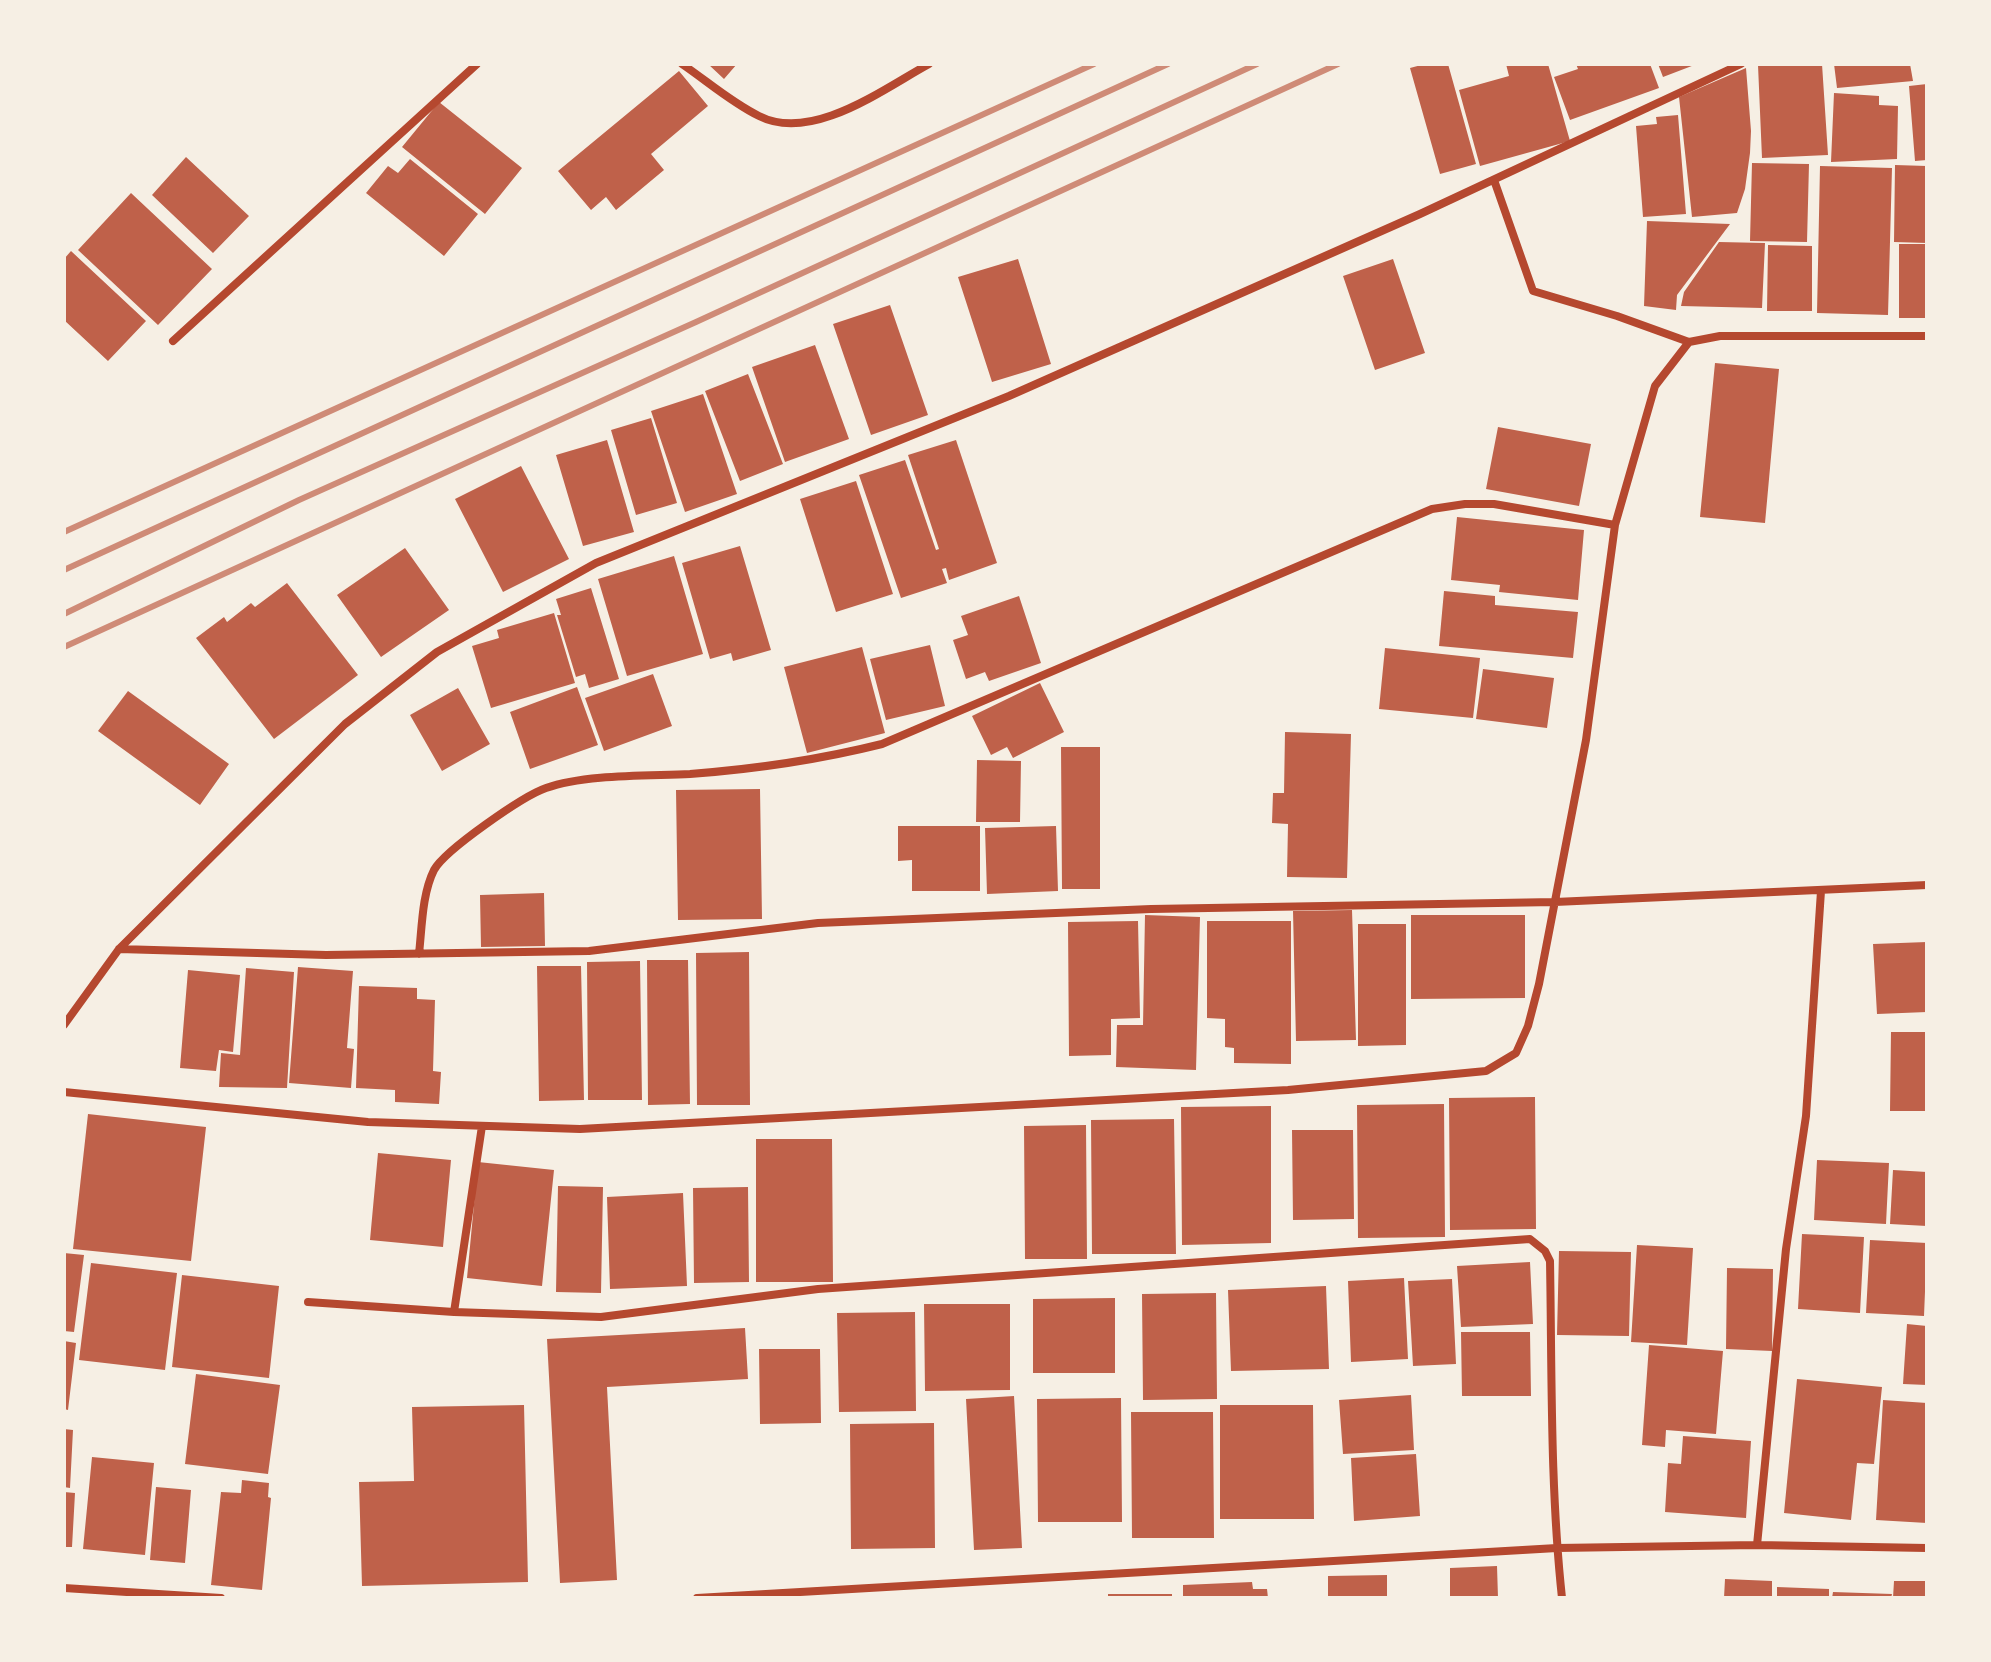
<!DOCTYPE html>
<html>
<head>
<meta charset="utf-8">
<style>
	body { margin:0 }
	#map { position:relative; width:1991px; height:1662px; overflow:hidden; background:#f6efe4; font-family:"Alegreya Sans",sans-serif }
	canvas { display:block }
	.frame { position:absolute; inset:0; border:66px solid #f6efe4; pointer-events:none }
</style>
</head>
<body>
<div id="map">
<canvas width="1991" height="1662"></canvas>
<div class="frame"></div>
</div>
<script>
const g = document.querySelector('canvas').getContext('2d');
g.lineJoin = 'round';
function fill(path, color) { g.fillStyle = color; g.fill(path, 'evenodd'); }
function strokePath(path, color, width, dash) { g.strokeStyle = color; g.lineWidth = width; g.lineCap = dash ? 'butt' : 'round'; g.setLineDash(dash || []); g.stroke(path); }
const building = new Path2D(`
	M708 64H737L724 79Z
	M1425 64H1448L1476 164 1440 174 1410 68Z
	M1506 64H1548L1570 141 1480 166 1459 90 1509 76Z
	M1576 64H1650L1659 88 1570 120 1554 77 1578 69Z
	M1658 64H1697L1663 77Z
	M1761 64H1822L1828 155 1762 158 1758 65Z
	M1834 64H1910L1913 81 1837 88Z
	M1746 68 1751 131 1750 153 1745 189 1737 213 1692 217 1679 97Z
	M679 71 708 106 651 154 664 170 616 210 606 197 591 210 558 171Z
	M1927 84V160L1915 161 1909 86Z
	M1834 93 1879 96V105L1898 106 1897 159 1831 162Z
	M439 102 522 168 485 214 402 147Z
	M1678 115 1686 214 1643 217 1636 126 1657 124 1656 117Z
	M186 157 249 216 213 253 152 195Z
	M410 159 478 214 444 256 366 193 388 166 398 173Z
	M1752 163 1809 164 1807 242 1750 241Z
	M1895 165 1927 166V243L1894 242Z
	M1820 166 1892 168 1888 315 1817 313Z
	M131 193 212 269 158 325 78 250Z
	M1647 221 1730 224 1677 295 1676 310 1644 306Z
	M1719 242 1765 243 1762 308 1681 306 1684 292Z
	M1899 244H1927V318H1899Z
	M1768 245 1812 246V311H1767Z
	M71 251 146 321 108 361 64 320V259Z
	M1018 259 1051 364 992 382 958 277Z
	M1393 259 1425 353 1375 370 1343 276Z
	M890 305 928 415 871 435 833 324Z
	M815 345 849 439 785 462 752 367Z
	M1715 363 1779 369 1765 523 1700 517Z
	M748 374 783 464 740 481 705 391Z
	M703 394 737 494 685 512 651 411Z
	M651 418 677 503 636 515 611 430Z
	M1498 427 1591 444 1579 506 1486 489Z
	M607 440 634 532 583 546 556 455Z
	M956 440 997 563 949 580 946 568 942 569 947 583 901 598 859 475 905 460 936 550 939 549 908 455Z
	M521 466 569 559 503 592 455 499Z
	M856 481 893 594 836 612 800 499Z
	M1457 517 1584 530 1578 600 1499 592 1500 585 1451 580Z
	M740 546 771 650 733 661 731 653 710 659 682 563Z
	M405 548 449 610 381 657 337 595Z
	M674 556 703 654 627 676 598 579Z
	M287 583 358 675 274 739 196 638 224 617 227 622 251 603 255 607Z
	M591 588 619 679 589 688 585 674 576 677 557 615H561L556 599Z
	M1444 591 1495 596V605L1578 612 1573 658 1439 646Z
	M1019 596 1041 663 989 681 985 672 966 679 953 640 968 635 961 616Z
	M554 613 575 683 491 708 472 646 499 638 497 630Z
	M930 645 945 706 886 720 870 659Z
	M862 647 885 733 807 753 784 667Z
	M1385 648 1480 658 1473 718 1379 709Z
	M1483 669 1554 678 1547 728 1476 719Z
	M653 674 672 726 604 751 585 698Z
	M1040 683 1064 732 1013 758 1007 747 991 755 972 716Z
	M577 687 598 745 530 769 510 712Z
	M458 688 490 744 442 771 410 715Z
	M128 691 229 764 200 805 98 731Z
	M1285 732 1351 734 1347 878 1287 877 1288 824 1272 823 1273 793H1284Z
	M1061 747H1100V889H1062Z
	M977 760 1021 761 1020 822H976Z
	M760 789 762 919 678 920 676 790Z
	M898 826H980V891H912V860L898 861Z
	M1056 826 1058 891 987 894 985 828Z
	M544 893 545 946 481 947 480 895Z
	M1352 910 1356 1040 1296 1041 1293 911Z
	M1145 915 1200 917 1196 1070 1116 1067 1117 1025H1143Z
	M1411 915H1525V998L1411 999Z
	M1138 921 1140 1018 1111 1019V1055L1069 1056 1068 922Z
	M1207 921H1291V1064L1234 1063V1048L1225 1047V1019L1207 1018Z
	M1358 924H1406V1045L1358 1046Z
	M1927 942V1012L1877 1014 1873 944Z
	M749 952 750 1105H697L696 953Z
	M647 960H688L690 1104 648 1105Z
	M640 961 642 1100H588L587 962Z
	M537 966H581L584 1100 539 1101Z
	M298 967 353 971 347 1048 354 1049 351 1088 289 1083Z
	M246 968 294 972 287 1088 219 1087 221 1053 240 1055Z
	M188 970 240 975 233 1052 219 1050 216 1071 180 1068Z
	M359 986 417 988V999L435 1000 433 1071 441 1072 439 1104 395 1102V1090L356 1088Z
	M1891 1032H1927V1111H1890Z
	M1535 1097 1536 1229 1450 1230 1449 1098Z
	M1444 1104 1445 1237 1358 1238 1357 1105Z
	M1271 1106V1243L1182 1245 1181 1107Z
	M88 1114 206 1127 191 1261 73 1249Z
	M1174 1119 1176 1254H1092L1091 1120Z
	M1086 1125 1087 1259H1025L1024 1126Z
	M1292 1130H1353L1354 1219 1293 1220Z
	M756 1139H832L833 1282H756Z
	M378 1153 451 1160 443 1247 370 1240Z
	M1817 1160 1889 1163 1886 1224 1814 1220Z
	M478 1162 554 1170 542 1286 467 1278Z
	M1893 1170 1927 1172V1226L1890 1224Z
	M558 1186 603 1187 601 1293 556 1292Z
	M748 1187 749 1282 694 1283 693 1188Z
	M683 1193 687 1286 610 1289 607 1197Z
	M1802 1234 1864 1237 1860 1313 1798 1309Z
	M1870 1240 1927 1243 1924 1316 1866 1313Z
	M1637 1245 1693 1248 1687 1345 1631 1342Z
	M1559 1251 1631 1252 1629 1336 1557 1335Z
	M64 1253 84 1255 74 1332 64 1331Z
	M1530 1262 1533 1324 1461 1327 1457 1266Z
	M91 1263 177 1273 165 1370 79 1360Z
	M1727 1268 1773 1269 1772 1351 1726 1349Z
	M182 1275 279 1286 269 1378 172 1367Z
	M1404 1278 1408 1359 1351 1362 1348 1281Z
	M1452 1279 1456 1364 1413 1366 1408 1281Z
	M1326 1286 1329 1369 1231 1371 1228 1290Z
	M1216 1293 1217 1399 1143 1400 1142 1294Z
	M1115 1298V1373H1033V1299Z
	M924 1304H1010V1390L925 1391Z
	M915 1312 916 1411 839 1412 837 1313Z
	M1907 1324 1927 1326V1385L1903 1384Z
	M745 1328 748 1379 607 1387 617 1580 560 1583 547 1339Z
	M1461 1332H1530L1531 1396H1462Z
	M64 1341 76 1343 68 1410 64 1409Z
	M1649 1345 1723 1351 1716 1434 1666 1430 1665 1447 1642 1445Z
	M759 1349H820L821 1423 760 1424Z
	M196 1374 280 1385 268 1474 185 1464Z
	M1797 1379 1882 1387 1874 1464 1857 1463 1851 1520 1784 1513Z
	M1411 1395 1414 1450 1343 1454 1339 1400Z
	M1014 1396 1022 1548 974 1550 966 1399Z
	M1121 1398 1122 1522H1038L1037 1399Z
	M1883 1400 1927 1403V1523L1876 1520Z
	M524 1405 528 1582 362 1586 359 1482 414 1481 412 1407Z
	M1220 1405H1313L1314 1519H1220Z
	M1131 1412H1213L1214 1538H1132Z
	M934 1423 935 1548 851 1549 850 1424Z
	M64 1429 73 1430 70 1488 64 1487Z
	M1683 1436 1751 1441 1746 1518 1665 1512 1668 1463 1681 1464Z
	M1416 1454 1420 1516 1354 1521 1351 1458Z
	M92 1457 154 1463 145 1555 83 1549Z
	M242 1480 269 1483 268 1497 271 1498 262 1590 211 1585 221 1492 241 1493Z
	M156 1487 191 1490 185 1563 150 1560Z
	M64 1492 75 1493 72 1547H64Z
	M1497 1566 1498 1598H1450V1568Z
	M1387 1575V1598H1328V1576Z
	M1725 1579 1772 1581V1598H1724Z
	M1894 1581H1927V1598H1893Z
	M1252 1582 1253 1589H1267L1268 1598H1183V1585Z
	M1777 1587 1829 1589V1598H1777Z
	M1833 1592 1892 1594 1891 1598H1832Z
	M1108 1594H1172V1598H1108Z`);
const minor = new Path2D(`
	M682 64C707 81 732 103 759 116 812 143 883 89 929 64
	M1494 180 1533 291 1617 316 1689 342
	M173 341 477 64
	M119 949 326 955 589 951 818 923 1151 909 1555 902 1927 885
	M419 954C422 927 422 894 434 870 445 850 523 796 546 788 585 774 648 776 690 774 756 769 818 760 882 744L1432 509 1465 504H1494L1615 525
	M64 1025 119 949 345 724 437 652 596 563 1009 396 1420 214 1741 64
	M64 1092 368 1122 580 1129 1288 1090 1486 1071 1516 1053 1528 1026 1539 984 1586 740 1615 525 1655 386 1689 342 1720 336H1927
	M482 1126 454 1312 601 1317 818 1289 1530 1239 1545 1251 1550 1261C1552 1374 1550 1486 1562 1598
	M308 1302 454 1312
	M1757 1545 1786 1249 1806 1116 1821 891
	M64 1588 221 1598
	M697 1598 1557 1548 1757 1545 1927 1548`);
const rail = new Path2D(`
	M64 532 1094 64
	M64 570 1168 64
	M64 614 299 500 696 322 1257 64
	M64 647 1338 64`);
fill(building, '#bf614a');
strokePath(minor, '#b5482f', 8);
strokePath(rail, '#cf8b77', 6);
</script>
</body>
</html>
